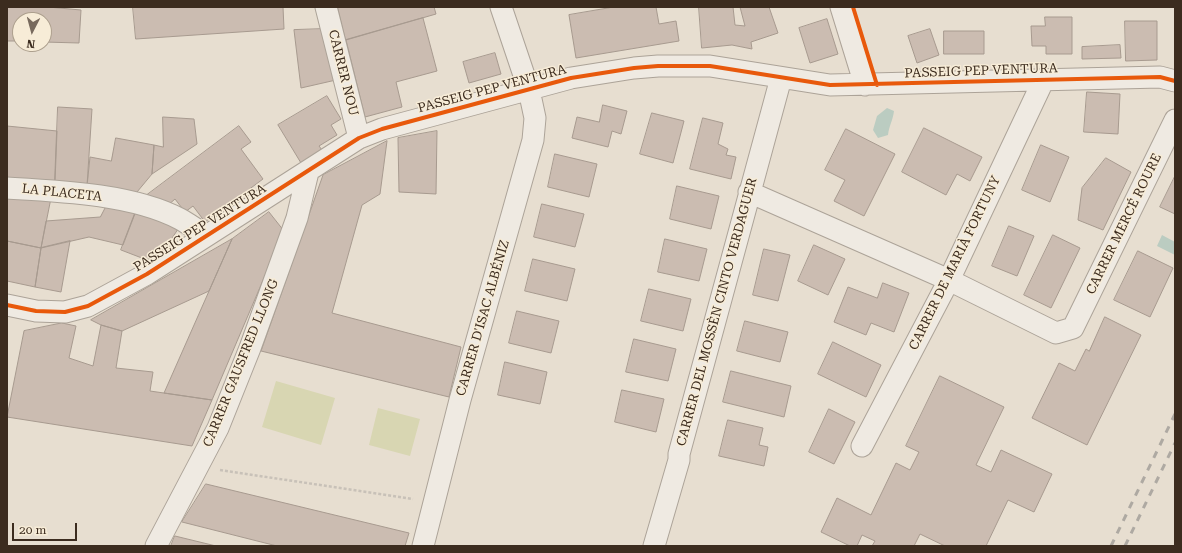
<!DOCTYPE html>
<html>
<head>
<meta charset="utf-8">
<style>
	body { margin:0 }
	#map { position:relative; width:1182px; height:553px; overflow:hidden; background:#e7ded0; font-family:"Roboto Serif",serif }
	canvas { display:block }
	.frame { position:absolute; inset:0; border:8px solid #3c2c1f; pointer-events:none }
	.north { position:absolute; left:12px; top:12px; width:40px; height:40px; box-sizing:border-box; background:#f7ecd7; border:1px solid #ac9f8d; border-radius:50%; rotate:186deg; font-size:11px; font-weight:700; line-height:16px; text-align:center; color:#3c2c1f }
	.north::after { content:''; display:block; margin:auto; width:14px; height:18px; background:#786a5d; clip-path:polygon(50% 0,100% 100%,50% 72%,0 100%) }
	.scale { position:absolute; left:12px; top:523px; width:65px; height:18px; box-sizing:border-box; border:2px solid #3c2c1f; border-top:0; padding-left:5px; font-size:12px; line-height:14px; white-space:nowrap; color:#3c2c1f; -webkit-text-stroke:3px #f7ecd7; paint-order:stroke }
</style>
</head>
<body>
<div id="map">
<canvas width="1182" height="553"></canvas>
<div class="frame"></div>
<div class="north">N</div>
<div class="scale">20 m</div>
</div>
<script>
const g = document.querySelector('canvas').getContext('2d');
g.lineJoin = 'round';
function fill(path, color) { g.fillStyle = color; g.fill(path, 'evenodd'); }
function strokePath(path, color, width, dash) { g.strokeStyle = color; g.lineWidth = width; g.lineCap = dash ? 'butt' : 'round'; g.setLineDash(dash || []); g.stroke(path); }
function label(font, color, halo, rows, align = 'center') {
  g.font = font + ' "Roboto Serif",serif'; g.lineWidth = 3; g.setLineDash([]); g.textBaseline = 'middle'; g.strokeStyle = halo; g.fillStyle = color; for (const [text, x, y, turn = 0] of rows) {
    g.save(); g.translate(x, y); g.rotate((+turn || 0) * Math.PI / 180); g.textAlign = isNaN(turn) ? turn : align; if (halo) g.strokeText(text, 0, 0); g.fillText(text, 0, 0); g.restore();
  }
}
const green = new Path2D(`
	M276 381 335 398 321 445 262 427Z
	M378 408 420 419 410 456 369 445Z`);
const water = new Path2D(`
	M887 108 894 111C893 120 889 126 888 135L878 138 873 130 877 116Z
	M1162 235 1175 242V255L1157 246Z`);
const building = new Path2D(`
	M7 7H48L81 10 79 43 44 42V20H20V41H7Z
	M133 7H283L284 29 136 39Z
	M338 7H434L436 14 346 40Z
	M614 7H656L659 24 676 21 679 41 576 58 569 15Z
	M699 7H733L735 25 745 26 740 7H769L778 33 751 42 752 49 732 45 702 48Z
	M1045 17H1072V54H1046V46H1032L1031 26H1045Z
	M423 18 437 71 396 82 402 107 365 117 346 40Z
	M827 19 838 54 810 63 799 28Z
	M1125 21H1157V60L1126 61Z
	M323 29 336 80 301 88 294 30Z
	M930 29 939 55 917 63 908 36Z
	M944 31H984V54H944Z
	M1120 45 1121 58 1082 59V47Z
	M495 53 501 74 469 83 463 62Z
	M1087 92 1120 94 1118 134 1084 132Z
	M327 96 341 119 331 125 337 135 319 146 322 150 301 163 278 125Z
	M603 105 627 111 621 134 612 131 608 147 572 138 577 117 599 122Z
	M58 107 92 109 87 186 55 182Z
	M652 113 684 121 673 163 640 154Z
	M163 117 194 119 197 144 152 174 154 145 163 147Z
	M703 118 723 123 718 144 728 149 726 155 736 157 731 179 690 169Z
	M7 126 57 131 55 182 7 178Z
	M239 126 251 142 241 149 263 179 205 222 193 206 185 212 175 199 167 206 147 195Z
	M924 128 982 157 970 181 957 174 946 195 902 172Z
	M846 129 895 154 864 216 834 201 845 180 825 170Z
	M437 131 436 194 399 192 398 138Z
	M116 138 154 145 152 174 132 198 87 186 90 157 111 161Z
	M387 141 380 194 362 205 332 313 461 347 449 397 261 351 323 175Z
	M1041 145 1069 157 1050 202 1022 190Z
	M555 154 597 164 589 197 548 187Z
	M1106 158 1131 172 1103 230 1078 220 1082 188Z
	M1175 176V214L1160 207Z
	M677 186 719 196 711 229 670 219Z
	M7 194 51 198 41 248 7 241Z
	M542 204 584 214 575 247 534 237Z
	M107 205 136 211 123 245 89 237 41 248 46 221 100 217Z
	M136 211 180 226 165 249 147 260 121 250Z
	M269 212 284 231 212 400 164 393 232 239Z
	M1009 226 1034 236 1017 276 992 266Z
	M1053 235 1080 248 1051 308 1024 295Z
	M232 239 209 291 122 331 101 325 91 320Z
	M665 239 707 249 699 281 658 272Z
	M7 241 41 248 35 287 7 281Z
	M70 241 61 292 35 287 41 248Z
	M814 245 845 259 828 295 798 281Z
	M764 249 790 255 778 301 753 295Z
	M1138 251 1173 268 1150 317 1114 300Z
	M533 259 575 269 567 301 525 291Z
	M883 283 909 293 894 332 871 323 866 335 834 322 848 287 877 298Z
	M649 289 691 299 683 331 641 321Z
	M517 311 559 321 551 353 509 343Z
	M1105 317 1141 335 1087 445 1032 418 1059 363 1075 371 1086 349 1089 351Z
	M745 321 788 332 780 362 737 351Z
	M62 323 76 326 69 358 93 366 101 325 122 331 116 368 153 372 150 391 212 400 192 446 7 417 24 331Z
	M634 339 676 349 668 381 626 372Z
	M833 342 881 365 866 397 818 374Z
	M505 362 547 372 540 404 498 395Z
	M731 371 791 386 784 417 723 402Z
	M940 376 1004 407 976 465 991 472 1001 450 1052 474 1034 512 1008 500 986 546H945L920 534 914 546H872L875 541 862 535 857 546H850L821 532 837 498 871 515 896 463 910 470 919 452 906 446Z
	M622 390 664 399 656 432 615 422Z
	M829 409 855 422 834 464 809 452Z
	M728 420 763 428 759 445 768 447 764 466 719 456Z
	M206 484 409 533 405 546H277L182 522Z
	M175 536 216 546H171Z`);
const path = new Path2D(`
	M220 470 413 499`);
const minor = new Path2D(`
	M326 7 359 138
	M841 7 865 85
	M7 188C60 191 133 194 180 219 189 224 197 230 206 235
	M749 192 949 280 1056 333 1073 328 1175 120
	M7 305 36 311 65 312 88 306 147 274 359 138 382 129 571 78 634 68 658 66H710L830 85 1160 77 1175 81
	M862 446 949 280 1044 79
	M156 546 218 428 250 348 297 218 308 172
	M423 546 460 400 533 140 535 118 529 90 501 7
	M654 546 679 460V454L781 78`);
const rail = new Path2D(`
	M1111 546 1175 414
	M1125 546 1175 443`);
const cycleway = new Path2D(`
	M853 7 877 85
	M7 305 36 311 65 312 88 306 147 274 359 138 382 129 571 78 634 68 658 66H710L830 85 1160 77 1175 81`);
const streetNames = [
	["PASSEIG PEP VENTURA",981,71,-2],
	["CARRER NOU",343,73,76],
	["PASSEIG PEP VENTURA",492,89,-15],
	["LA PLACETA",62,193,6],
	["CARRER MERCÉ ROURE",1124,224,-64],
	["PASSEIG PEP VENTURA",200,228,-32],
	["CARRER DE MARIÀ FORTUNY",955,263,-64],
	["CARRER DEL MOSSÈN CINTO VERDAGUER",717,312,-75],
	["CARRER D'ISAC ALBÉNIZ",483,318,-74],
	["CARRER GAUSFRED LLONG",241,363,-68]
];
fill(green, '#d8d6b2');
fill(water, '#bbccc1');
fill(building, '#cbbcb1');
strokePath(building, '#a79a8f', 1);
strokePath(minor, '#aca398', 23);
strokePath(path, '#c8c1b8', 2.5, [3, 2]);
strokePath(minor, '#efeae2', 21);
strokePath(rail, '#aea9a2', 3, [7, 7]);
strokePath(cycleway, '#e8590c', 4);
label('13px', '#3c2c1f', '#f7ecd7', streetNames);
</script>
</body>
</html>
